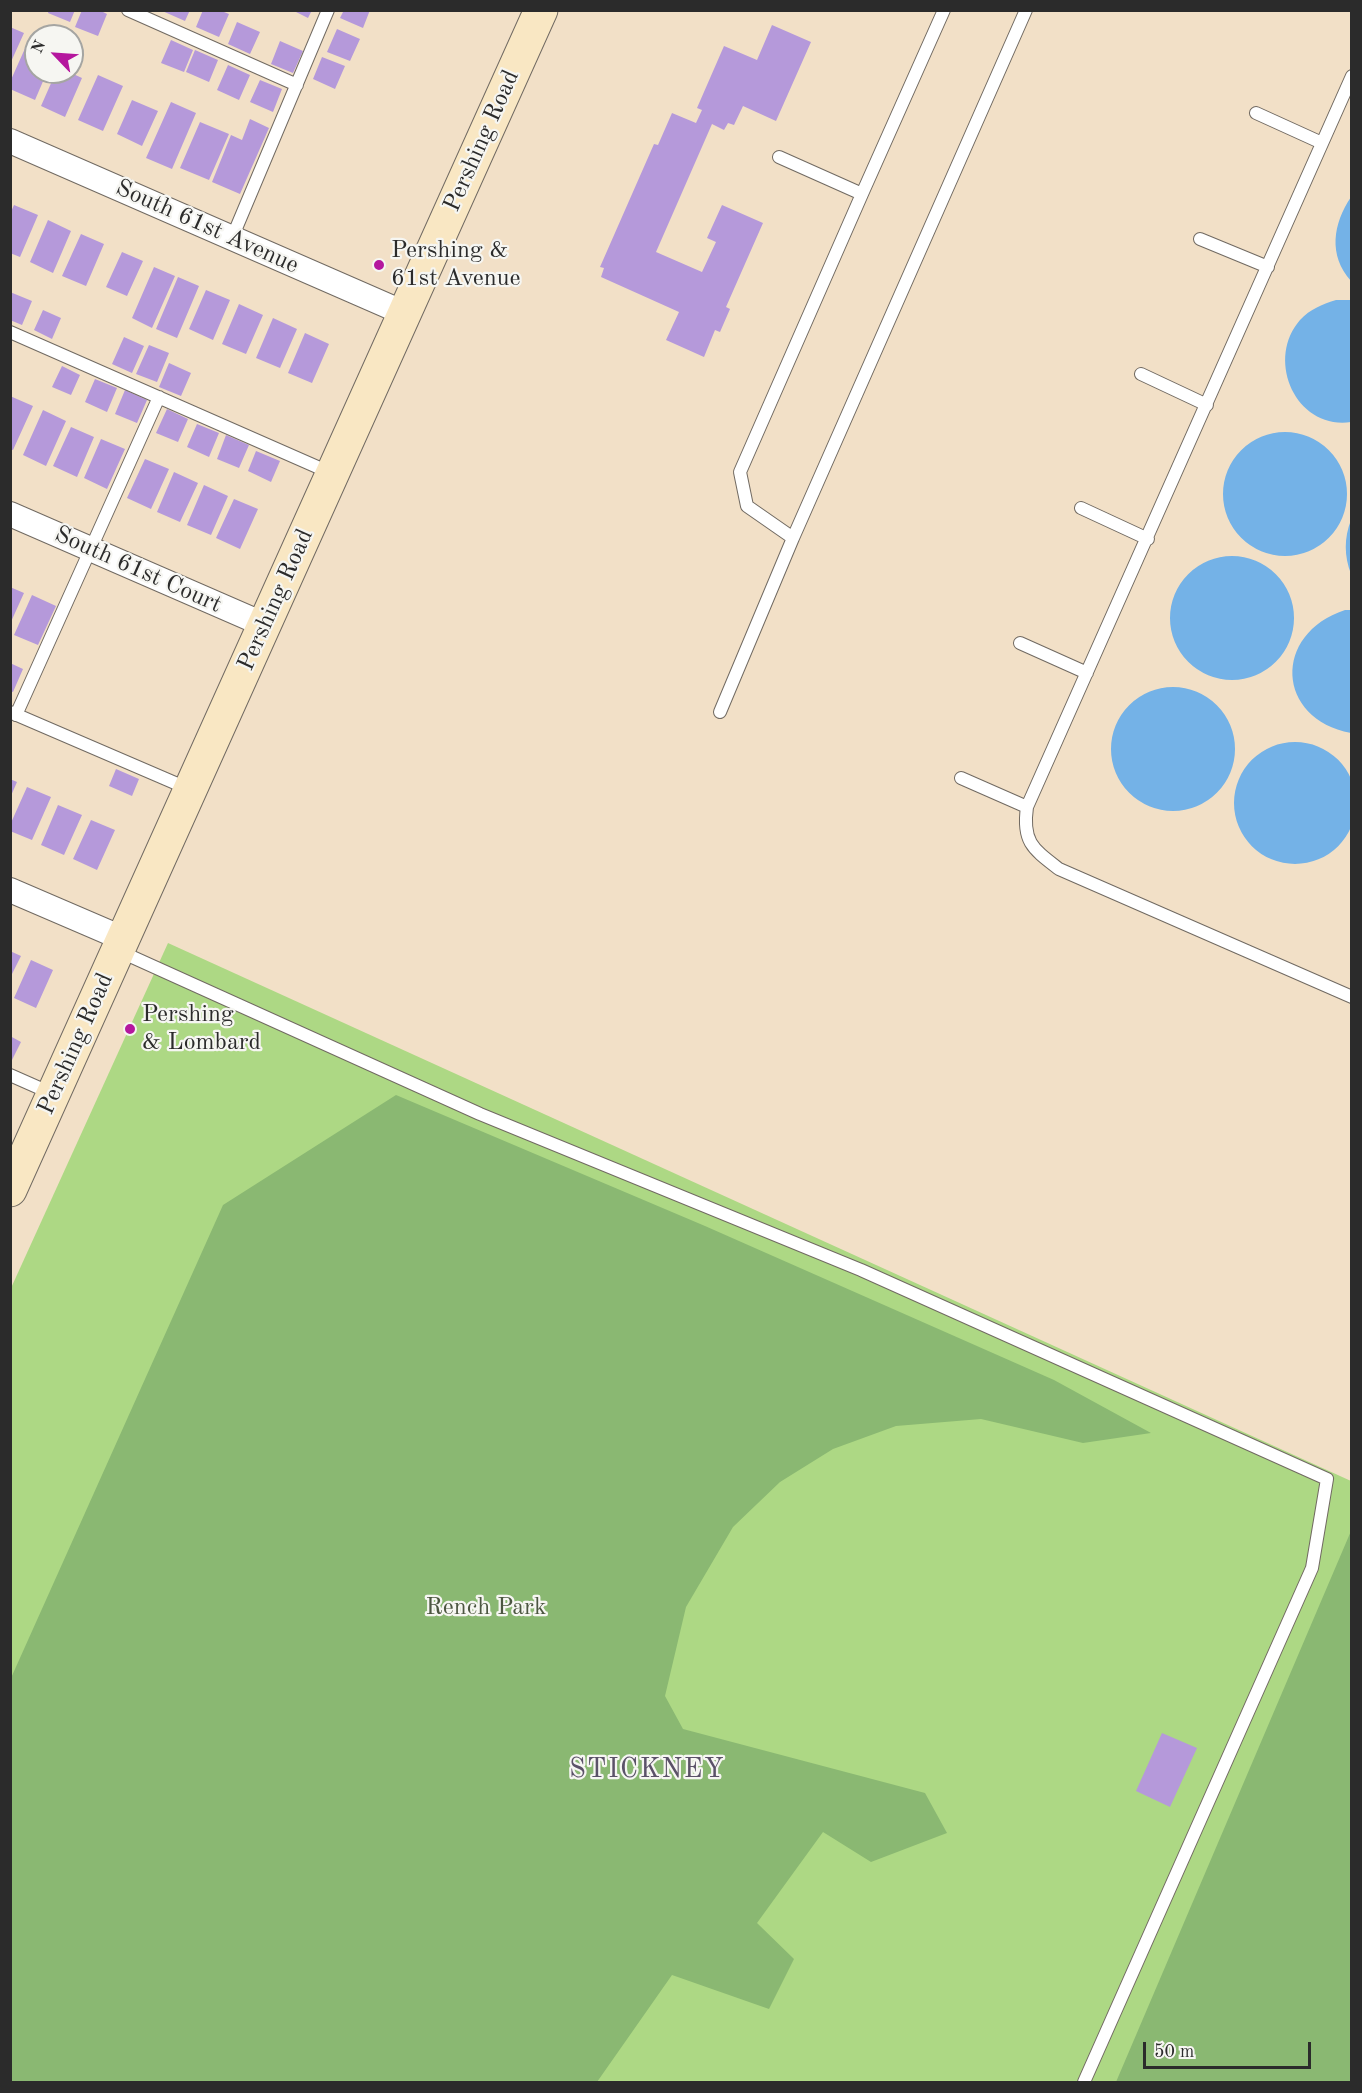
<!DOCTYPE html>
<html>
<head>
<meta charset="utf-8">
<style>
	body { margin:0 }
	#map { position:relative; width:1362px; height:2093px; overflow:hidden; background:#f2e0c7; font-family:"Old Standard TT",serif }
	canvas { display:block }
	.frame { position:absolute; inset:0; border:12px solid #2b2b2b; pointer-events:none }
	.north { position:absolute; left:24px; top:24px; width:60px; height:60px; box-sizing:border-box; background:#f6f6f2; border:2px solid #a5a5a2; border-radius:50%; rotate:295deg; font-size:16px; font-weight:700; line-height:24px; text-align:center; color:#2b2b2b }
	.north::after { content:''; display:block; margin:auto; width:21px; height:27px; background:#b5179e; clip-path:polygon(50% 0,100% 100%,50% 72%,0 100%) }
	.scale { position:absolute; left:1143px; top:2042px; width:168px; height:27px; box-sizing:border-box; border:3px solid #2b2b2b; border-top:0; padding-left:8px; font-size:18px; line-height:21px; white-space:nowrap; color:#2b2b2b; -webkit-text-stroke:4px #f6f6f2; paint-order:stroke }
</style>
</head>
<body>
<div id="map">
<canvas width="1362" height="2093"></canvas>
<div class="frame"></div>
<div class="north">N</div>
<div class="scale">50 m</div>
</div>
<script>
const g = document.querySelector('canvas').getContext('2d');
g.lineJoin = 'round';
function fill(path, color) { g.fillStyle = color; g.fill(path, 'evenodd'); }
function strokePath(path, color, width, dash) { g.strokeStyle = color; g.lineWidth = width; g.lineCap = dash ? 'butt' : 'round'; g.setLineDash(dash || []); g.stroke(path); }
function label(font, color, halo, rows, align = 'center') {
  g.font = font + ' "Old Standard TT",serif'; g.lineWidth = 4.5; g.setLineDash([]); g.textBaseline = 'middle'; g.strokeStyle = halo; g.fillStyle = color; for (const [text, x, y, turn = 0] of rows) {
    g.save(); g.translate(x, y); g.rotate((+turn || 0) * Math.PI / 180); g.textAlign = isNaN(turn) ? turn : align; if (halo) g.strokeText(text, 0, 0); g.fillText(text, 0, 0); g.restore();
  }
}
const green = new Path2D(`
	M168 943 1351 1481V2082H11V1288Z`);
const forest = new Path2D(`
	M396 1095 705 1226 1054 1380 1151 1433 1083 1443 981 1419 896 1426 833 1449 780 1482 733 1527 686 1607 665 1696 683 1729 925 1793 947 1833 871 1862 823 1832 757 1923 794 1959 769 2009 672 1975 597 2082H11V1678L223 1205Z
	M1351 1531V2082H1116Z`);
const water = new Path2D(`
	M1351 197V281C1328 255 1333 224 1351 197Z
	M1336 300H1351V422C1296 430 1265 360 1300 320 1310 309 1323 304 1336 300Z
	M1223 494a62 62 0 1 1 124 0a62 62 0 1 1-124 0Z
	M1351 520H1352L1351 574C1344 556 1344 538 1351 520Z
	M1170 618a62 62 0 1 1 124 0a62 62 0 1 1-124 0Z
	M1345 610H1351V733C1276 719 1272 634 1345 610Z
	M1111 749a62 62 0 1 1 124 0a62 62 0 1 1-124 0Z
	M1234 803a61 61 0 1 1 122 0a61 61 0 1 1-122 0Z`);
const building = new Path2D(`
	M49 10H75L70 22 48 13Z
	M82 10H99L107 14 98 36 75 27Z
	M160 10H190L185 21Z
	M203 10H219L229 14 219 37 196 27Z
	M292 10H312L308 18Z
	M344 10H370L363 28 340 18Z
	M237 22 260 32 250 54 228 44Z
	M772 25 811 42 776 121 743 106 734 125 728 123 724 130 712 124 656 252 702 272 716 242 707 238 722 205 763 223 726 307 730 309 720 332 715 330 704 357 666 340 679 312 601 277 604 268 600 267 654 144 658 145 672 113 696 123 702 110 697 108 724 46 757 60Z
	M10 27 24 33 10 64Z
	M337 29 360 39 350 61 327 52Z
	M31 35 36 37V72H47L35 100 10 89V82Z
	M171 40 193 50 184 72 161 63Z
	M280 41 303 51 293 73 271 64Z
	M195 50 218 60 209 82 186 72Z
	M322 57 345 66 335 89 313 79Z
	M228 65 250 75 239 100 217 90Z
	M56 72H69L82 78 65 117 41 106Z
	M98 75 123 86 103 131 78 120Z
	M260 80 282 89 273 112 250 102Z
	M132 100 158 111 142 146 117 134Z
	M171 102 196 113 172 169 146 158Z
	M250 119 269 128 240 194 212 182 231 135 242 140Z
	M200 122 229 134 209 180 180 168Z
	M14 205 38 215 20 257 10 253V214Z
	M48 220 71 231 53 273 30 262Z
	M81 234 104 244 86 286 62 276Z
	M122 252 143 261 127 296 106 287Z
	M154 267 175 276 152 328 132 318Z
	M178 277 199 286 177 338 156 329Z
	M206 290 230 300 213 340 189 329Z
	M10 292 32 301 22 325 10 320Z
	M239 304 263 315 246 354 222 344Z
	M43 310 61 318 52 339 34 330Z
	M273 318 297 329 280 368 256 358Z
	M305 333 329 344 312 383 288 373Z
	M124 337 144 346 132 373 112 364Z
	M149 345 169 353 157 382 136 374Z
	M169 363 191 373 181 396 159 387Z
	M62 366 80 375 71 395 52 387Z
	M95 379 117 388 107 412 85 402Z
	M125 390 147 400 137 423 115 414Z
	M10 396 33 406 13 450 10 449Z
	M167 409 188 419 178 442 156 433Z
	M43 410 66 421 46 466 23 455Z
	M197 424 219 433 209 457 187 447Z
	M71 427 94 437 77 477 53 466Z
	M226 435 249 445 239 468 217 459Z
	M101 439 125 449 107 489 84 478Z
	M256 451 280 461 271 482 248 471Z
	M145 459 169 469 151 509 127 498Z
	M174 472 198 483 180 522 157 512Z
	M204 485 228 496 211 535 187 525Z
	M234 499 258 509 240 549 216 538Z
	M10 587 24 593 10 624Z
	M32 595 56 606 38 645 14 635Z
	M10 663 23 669 13 692 10 691Z
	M116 769 139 779 132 796 109 786Z
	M10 779 17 782 10 798Z
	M27 787 51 797 32 840 10 831V825Z
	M58 805 82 815 64 855 41 845Z
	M91 820 115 830 97 870 73 859Z
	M10 951 21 956 10 978Z
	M31 960 53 970 36 1008 14 998Z
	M10 1036 21 1042 10 1064Z
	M1162 1733 1197 1748 1170 1807 1136 1791Z`);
const lane = new Path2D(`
	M128 10 297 85
	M1352 76 1027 807C1022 842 1033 849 1059 869L1352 997
	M1256 113 1322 143
	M779 157 862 194 944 10
	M862 194 740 472 747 506 793 538 1026 10
	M232 238 328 10
	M1200 239 1268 267
	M10 332 331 473
	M1141 374 1207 405
	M1081 508 1148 539
	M1020 643 1087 673
	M10 712 189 789
	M720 712 793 538
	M16 715 159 397
	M961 778 1027 807
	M119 951 480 1114 861 1270 1327 1479 1312 1568 1084 2082
	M10 1075 53 1094`);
const street = new Path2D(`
	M10 141 404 313
	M10 514 265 625
	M10 890 124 939`);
const secondary = new Path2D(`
	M10 1190 541 10`);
const markers = [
	[379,265,6,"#b5179e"],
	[130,1029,6,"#b5179e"]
];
const streetNames = [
	["Pershing Road",482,141,-66],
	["South 61st Avenue",207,227,24],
	["South 61st Court",138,570,24],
	["Pershing Road",276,600,-66],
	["Pershing Road",76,1044,-66]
];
const poiNames = [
	["Pershing &",391,251],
	["61st Avenue",391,279],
	["Pershing",142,1015],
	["& Lombard",142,1043]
];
const parkNames = [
	["Rench Park",486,1608]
];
const quarterNames = [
	["STICKNEY",647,1770]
];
fill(green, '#add884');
fill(forest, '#8ab872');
fill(water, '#74b2e7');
fill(building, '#b599da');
strokePath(lane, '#716a62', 14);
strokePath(street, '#716a62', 26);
strokePath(secondary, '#716a62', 35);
strokePath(lane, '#fff', 12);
strokePath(street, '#fff', 24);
strokePath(secondary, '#f9e7c3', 33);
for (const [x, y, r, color] of markers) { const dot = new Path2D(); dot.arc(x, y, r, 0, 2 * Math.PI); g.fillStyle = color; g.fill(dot); strokePath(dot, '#f6f6f2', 2); }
label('24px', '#2b2b2b', '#f6f6f2', streetNames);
label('24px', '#2b2b2b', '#f6f6f2', poiNames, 'left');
label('24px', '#4c5641', '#f6f6f2', parkNames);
g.letterSpacing = '1.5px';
label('27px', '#5b5268', '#f6f6f2', quarterNames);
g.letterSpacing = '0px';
</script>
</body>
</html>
